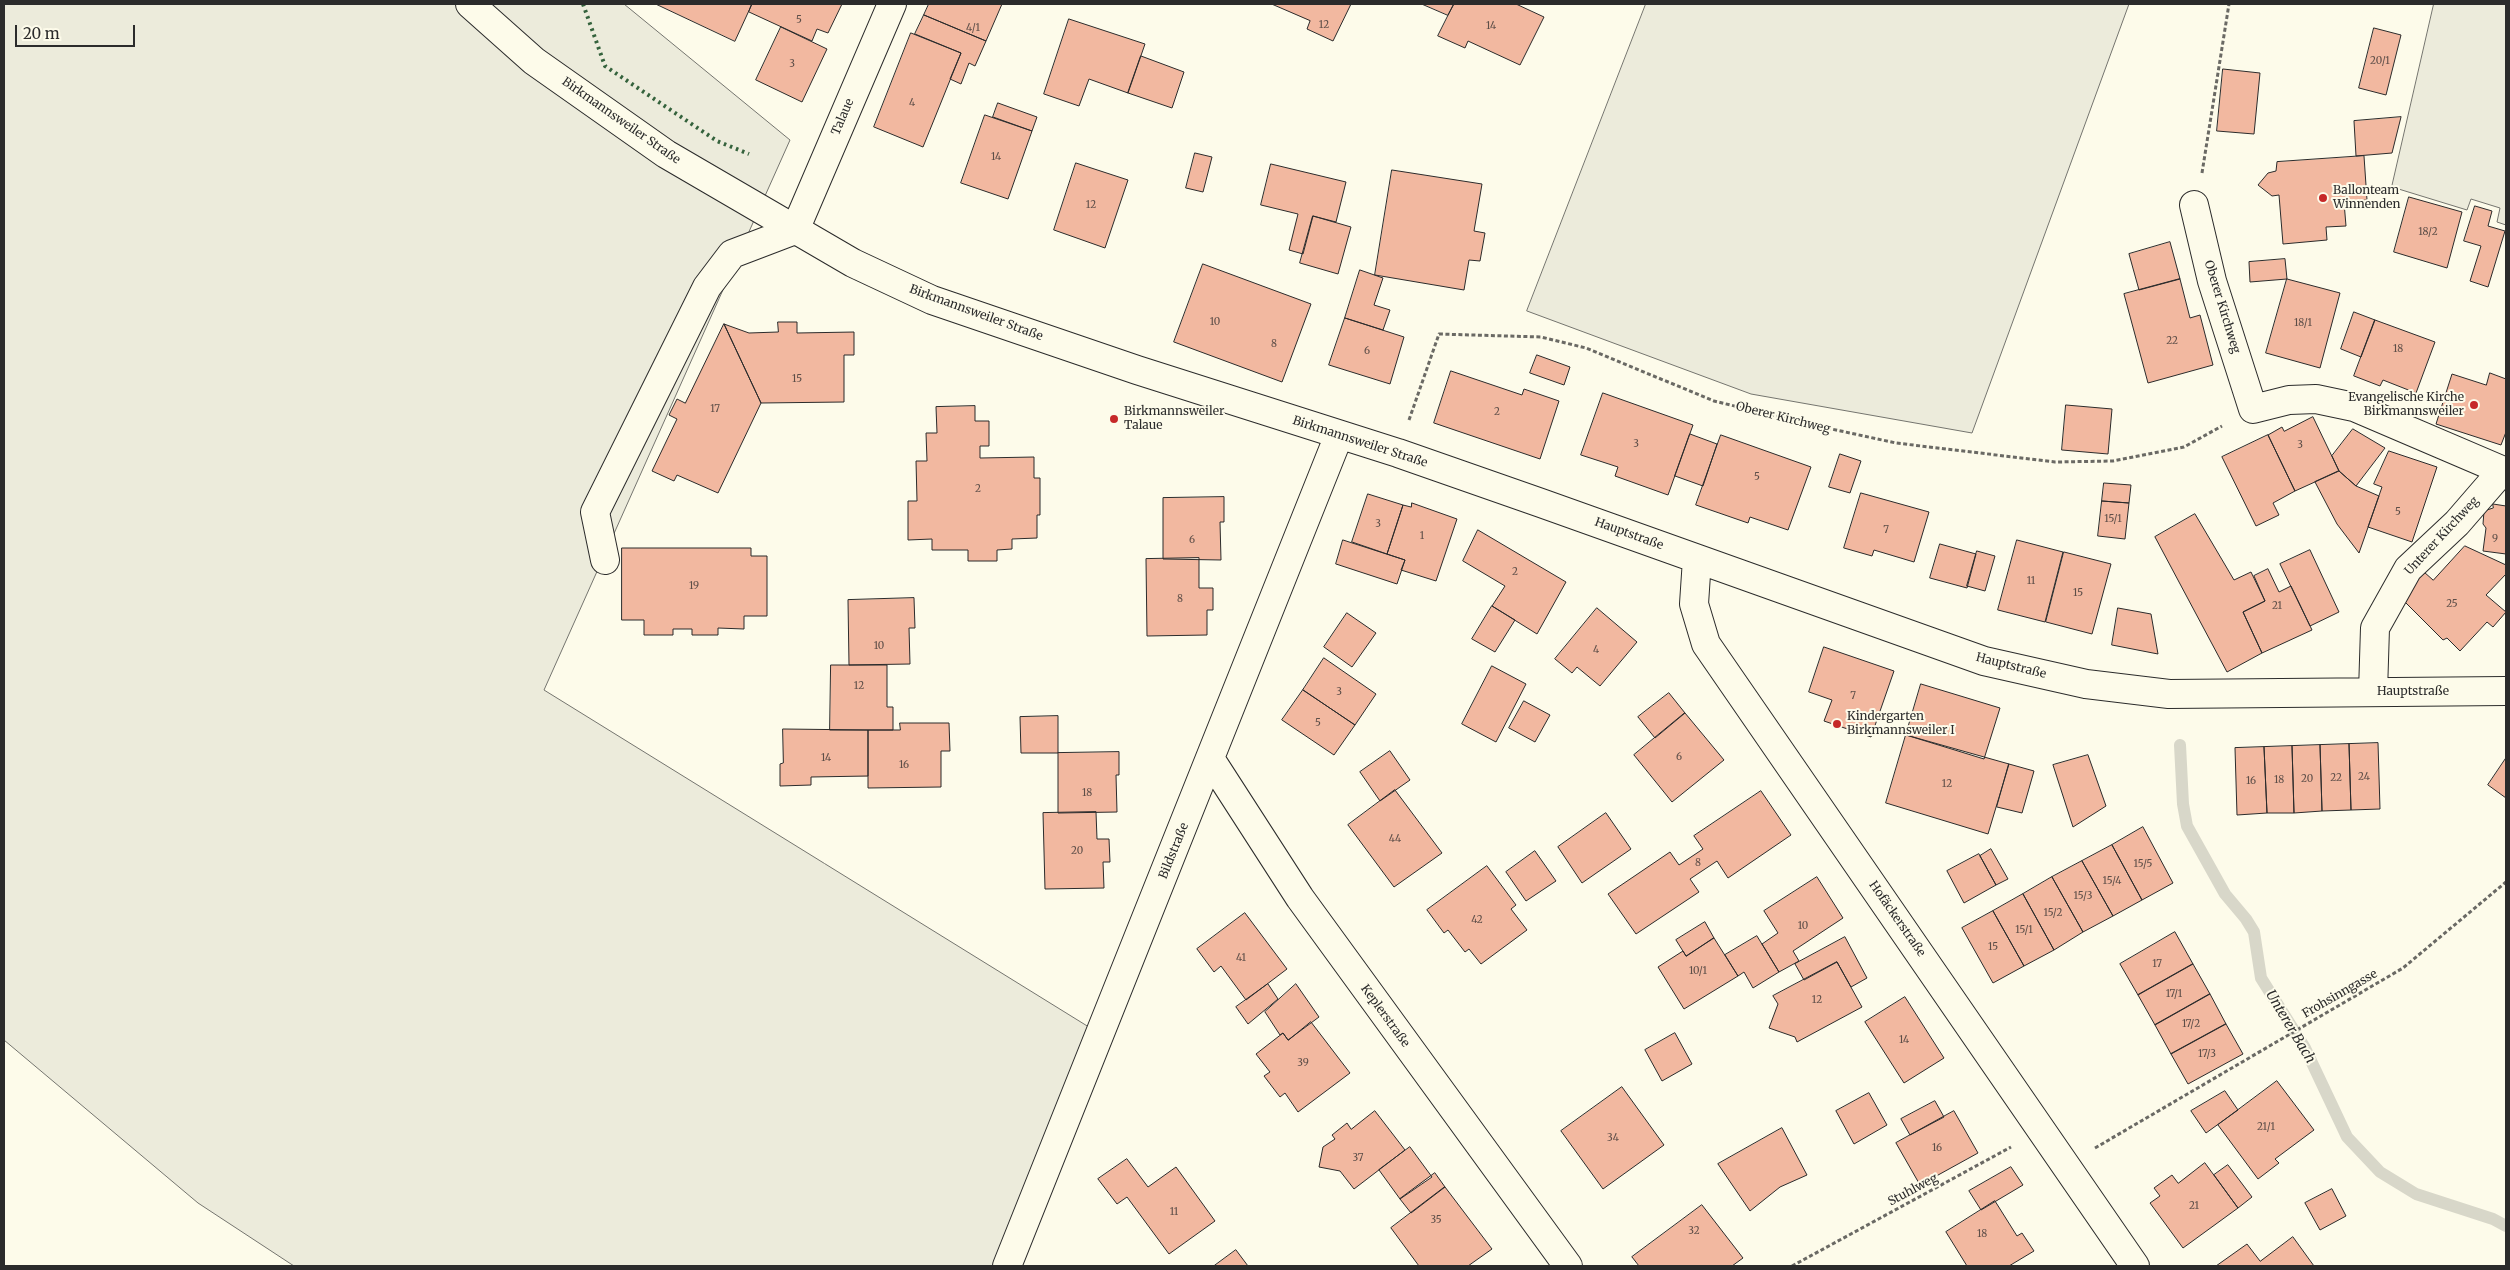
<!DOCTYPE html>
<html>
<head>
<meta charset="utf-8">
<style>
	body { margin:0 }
	#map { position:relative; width:2510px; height:1270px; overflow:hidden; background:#fdfbea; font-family:Merriweather,serif }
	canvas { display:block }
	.frame { position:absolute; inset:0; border:5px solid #2b2b2b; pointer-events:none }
	.scale { position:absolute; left:15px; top:25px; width:120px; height:22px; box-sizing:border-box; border:2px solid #2b2b2b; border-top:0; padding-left:6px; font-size:15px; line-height:18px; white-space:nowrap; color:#2b2b2b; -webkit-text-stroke:4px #fdfbea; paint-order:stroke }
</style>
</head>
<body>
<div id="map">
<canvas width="2510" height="1270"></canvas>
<div class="frame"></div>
<div class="scale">20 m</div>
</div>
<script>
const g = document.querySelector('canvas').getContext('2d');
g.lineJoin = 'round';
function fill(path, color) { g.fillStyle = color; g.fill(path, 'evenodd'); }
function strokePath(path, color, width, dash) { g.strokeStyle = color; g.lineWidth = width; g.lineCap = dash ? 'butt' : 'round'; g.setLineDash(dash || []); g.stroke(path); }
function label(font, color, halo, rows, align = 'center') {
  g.font = font + ' Merriweather,serif'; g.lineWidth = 4; g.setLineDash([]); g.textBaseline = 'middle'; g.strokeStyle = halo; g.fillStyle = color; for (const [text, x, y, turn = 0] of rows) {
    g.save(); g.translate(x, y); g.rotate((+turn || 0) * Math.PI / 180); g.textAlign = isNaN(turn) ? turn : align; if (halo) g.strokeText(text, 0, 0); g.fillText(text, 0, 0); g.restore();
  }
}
const green = new Path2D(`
	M4 4H624L790 140 544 690 1105 1037 1014 1266H294L198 1203 4 1040Z
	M1646 4H2129L1972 433 1751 394 1527 311Z
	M2434 4H2506V225L2497 222 2500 208 2471 199 2467 210 2392 187Z`);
const stream = new Path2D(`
	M2180 745 2183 804 2187 826 2225 894 2246 919 2254 932 2261 978 2305 1048 2347 1137 2380 1172 2416 1194 2493 1219 2506 1226`);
const building = new Path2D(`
	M656 4H752L735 41Z
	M752 4H842L828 33 817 29 812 41 749 12Z
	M929 4H1002L986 41 924 15Z
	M1272 4H1351L1333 41 1307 29 1310 21Z
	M1422 4H1454L1448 15Z
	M1454 4H1516L1544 17 1520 65 1468 41 1465 48 1438 36Z
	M924 15 986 41 975 66 969 63 961 84 950 79 961 53 915 34Z
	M1069 19 1145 44 1128 93 1089 79 1079 106 1044 94Z
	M781 27 827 49 802 102 756 80Z
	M2374 28 2401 35 2386 95 2359 88Z
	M911 33 961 53 923 147 874 127Z
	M1141 56 1184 72 1172 108 1128 93Z
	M2223 69 2260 73 2254 134 2217 131Z
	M998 103 1037 117 1032 131 993 117Z
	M985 115 1032 131 1008 199 961 183Z
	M2401 117 2392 153 2356 156 2354 121Z
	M1195 153 1212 157 1203 192 1186 188Z
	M2364 156 2367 200 2344 202 2346 226 2326 227 2327 240 2283 244 2279 195 2272 196 2258 185 2268 173 2276 171 2277 162Z
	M1076 163 1128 180 1105 248 1054 230Z
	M1271 164 1346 182 1336 222 1313 216 1303 254 1289 250 1298 214 1261 205Z
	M1392 170 1482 184 1474 231 1485 233 1480 261 1469 260 1464 290 1375 275Z
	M2409 197 2462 212 2447 268 2394 252Z
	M2475 206 2492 211 2488 226 2505 231 2488 287 2470 281 2481 246 2464 241Z
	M1313 216 1351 227 1338 274 1300 263Z
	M2170 242 2180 279 2139 290 2129 254Z
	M2285 259 2287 279 2250 282 2249 262Z
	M1203 264 1311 304 1282 382 1174 342Z
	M1360 270 1383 278 1374 305 1390 310 1383 330 1345 318Z
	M2180 279 2190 318 2200 315 2213 365 2148 383 2124 294Z
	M2287 279 2340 293 2320 368 2266 353Z
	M2354 312 2375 320 2361 357 2341 349Z
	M1345 318 1404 337 1390 384 1329 365Z
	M2375 320 2435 342 2416 393 2383 380 2380 386 2354 376Z
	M778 322H797V333L854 332V355H844V402L761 403 724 324 749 333 778 332Z
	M724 324 761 403 718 493 677 475 674 481 652 471 677 419 669 415 677 399 685 403Z
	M1537 355 1570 367 1564 385 1530 373Z
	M1451 371 1522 395 1524 389 1559 401 1540 459 1434 423Z
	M2490 373 2506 379V432L2501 445 2436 424 2452 374 2486 385Z
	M1603 393 1693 425 1668 495 1615 476 1618 467 1581 455Z
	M2066 405 2112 409 2108 454 2062 450Z
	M975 406V421H989V446H980V458L1034 457V478H1040V515H1037V538L1012 539V549L997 550V561H968V550H932V539L908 540V501H917L916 461H927L926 433H937L936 407Z
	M2313 417 2339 471 2295 491 2268 435 2282 427 2284 431Z
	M2353 429 2385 448 2356 486 2339 471 2332 456Z
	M1690 434 1717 444 1703 486 1675 476Z
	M1721 435 1811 467 1788 530 1750 517 1748 523 1696 505Z
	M2268 435 2295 491 2273 503 2279 515 2256 526 2222 457Z
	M2389 451 2437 467 2412 542 2368 527 2382 487 2374 484Z
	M1840 454 1861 461 1850 493 1829 487Z
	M2339 471 2356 486 2379 496 2359 553 2337 524 2315 482Z
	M2104 483 2131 485 2129 503 2102 501Z
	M1861 493 1929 512 1914 562 1874 550 1872 556 1844 548Z
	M1368 494 1403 505 1387 554 1352 542Z
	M1224 497V522H1220L1221 560 1163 559V498Z
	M2102 501 2129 503 2125 539 2098 536Z
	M1412 503 1457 519 1436 581 1401 570 1405 560 1387 554 1403 505 1411 507Z
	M2493 504 2506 506V554L2483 551 2486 528 2483 524 2484 511 2493 508Z
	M2195 514 2234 580 2251 572 2265 601 2243 612 2262 653 2227 672 2155 537Z
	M1478 530 1566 582 1537 634 1492 606 1505 586 1463 561Z
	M1343 540 1405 560 1397 584 1336 564Z
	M2017 540 2063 552 2045 622 1998 610Z
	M1940 544 1976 554 1967 588 1930 578Z
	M2465 546 2506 565V574L2486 595 2506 612 2493 627 2487 622 2460 651 2447 638 2443 640 2399 596 2424 572 2433 580Z
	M622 548H751V556H767V616H744V629L718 628V635H692V629H673V635H644V620H622Z
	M2310 550 2339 612 2310 626 2280 564Z
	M1977 551 1995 556 1985 591 1967 586Z
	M2064 552 2111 564 2092 634 2046 622Z
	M1199 558V588H1213V610H1207V635L1147 636 1146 559Z
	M2268 569 2279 592 2291 586 2312 630 2262 653 2243 612 2265 601 2254 576Z
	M914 598 915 628H909L910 664 849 665 848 600Z
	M1492 606 1515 620 1495 652 1472 639Z
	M1597 608 1637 642 1600 686 1577 667 1572 673 1555 659Z
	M2118 608 2151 614 2158 654 2112 645Z
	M1347 613 1376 633 1352 667 1324 647Z
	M1824 647 1894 671 1871 737 1824 721 1832 700 1809 692Z
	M1324 658 1376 694 1355 725 1303 690Z
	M831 665H887V707H893V730H830Z
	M1492 666 1526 684 1496 742 1462 724Z
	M1921 684 2000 708 1984 759 1906 735Z
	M1303 690 1355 725 1334 755 1282 720Z
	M1669 693 1685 713 1655 738 1638 717Z
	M1524 701 1550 715 1535 742 1509 728Z
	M1685 713 1724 760 1672 802 1634 755Z
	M1058 716V753H1021L1020 717Z
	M900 723H949L950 751H941V787L868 788V730H900Z
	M783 729 868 730V776L811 777V785L780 786V764L783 763Z
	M1906 735 2009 764 1988 834 1886 803Z
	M2378 743 2380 809 2351 810 2349 744Z
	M2349 744 2351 810 2322 811 2320 745Z
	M2320 745 2322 811 2294 813 2292 746Z
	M2292 746 2294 813H2267L2264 747Z
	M2264 747 2267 813 2237 815 2235 748Z
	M1390 751 1410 780 1380 801 1360 772Z
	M1119 752V775H1116L1117 812 1058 813V753Z
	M2088 755 2106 806 2073 827 2053 765Z
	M2506 758V798L2488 785Z
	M2009 764 2034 771 2022 813 1997 807Z
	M1395 790 1442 853 1394 887 1348 825Z
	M1761 791 1791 835 1728 878 1717 861 1690 879 1699 892 1636 934 1608 894 1670 852 1679 865 1703 849 1694 836Z
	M1096 812 1097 839H1109L1110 862H1103L1104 888 1045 889 1043 813Z
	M1606 813 1631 849 1582 883 1558 847Z
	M2143 827 2173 883 2142 900 2112 845Z
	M2112 845 2142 900 2113 916 2082 861Z
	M1991 849 2008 879 1996 885 1980 856Z
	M1535 851 1556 881 1526 901 1506 872Z
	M1979 854 1996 885 1964 903 1947 871Z
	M2082 861 2113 916 2083 932 2052 877Z
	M1487 866 1516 905 1511 909 1527 930 1481 964 1469 949 1465 952 1448 930 1444 933 1427 910Z
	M1817 877 1843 918 1793 951 1799 961 1779 972 1762 944 1778 933 1764 911Z
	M2052 877 2083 932 2054 950 2023 894Z
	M2023 894 2054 950 2024 966 1993 911Z
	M1993 911 2024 966 1993 983 1962 928Z
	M1245 913 1287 969 1246 1000 1221 966 1214 972 1197 949Z
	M1705 922 1714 938 1686 956 1676 940Z
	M2175 932 2193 964 2138 995 2120 964Z
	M1757 936 1779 972 1753 988 1744 972 1738 976 1725 955Z
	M1845 937 1867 978 1851 987 1837 962 1804 980 1795 964Z
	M1714 938 1738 976 1684 1009 1658 967 1683 951 1686 956Z
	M1837 962 1862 1007 1797 1042 1795 1037 1769 1028 1778 1004 1773 996Z
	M2193 964 2210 994 2155 1025 2138 995Z
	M1268 984 1278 999 1248 1024 1236 1007Z
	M1296 984 1319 1017 1288 1040 1283 1033 1280 1035 1265 1012Z
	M2210 994 2226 1024 2171 1054 2155 1025Z
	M1905 997 1944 1058 1904 1083 1865 1022Z
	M1311 1022 1350 1073 1298 1112 1285 1093 1280 1097 1264 1076 1270 1072 1256 1054 1283 1033 1288 1040Z
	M2226 1024 2243 1054 2188 1084 2171 1054Z
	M1675 1033 1692 1064 1662 1081 1645 1050Z
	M2277 1081 2314 1130 2275 1159 2279 1163 2258 1179 2218 1125Z
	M1622 1087 1664 1145 1603 1189 1561 1131Z
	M2225 1091 2238 1110 2206 1133 2191 1111Z
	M1869 1093 1887 1125 1854 1144 1836 1111Z
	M1935 1101 1944 1117 1910 1135 1901 1119Z
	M1375 1111 1405 1150 1354 1189 1340 1171 1319 1167 1323 1147 1335 1139 1332 1135 1347 1123 1351 1129Z
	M1954 1111 1978 1153 1920 1185 1896 1143Z
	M1782 1128 1807 1175 1780 1187 1750 1211 1718 1164Z
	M1410 1147 1432 1177 1400 1199 1379 1170Z
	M1127 1159 1148 1187 1176 1167 1215 1221 1169 1254 1127 1197 1117 1204 1098 1179Z
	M2205 1163 2238 1208 2183 1248 2150 1203 2160 1196 2154 1188 2172 1175 2178 1183Z
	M2228 1165 2252 1197 2238 1208 2214 1175Z
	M2011 1167 2023 1185 1981 1210 1969 1191Z
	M1435 1173 1445 1187 1411 1213 1400 1199Z
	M1445 1187 1492 1249 1468 1266H1419L1391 1228Z
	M2332 1189 2346 1216 2320 1230 2305 1203Z
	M1995 1201 2017 1236 2022 1233 2034 1251 2009 1266H1967L1946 1232Z
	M1702 1205 1743 1258 1732 1266H1639L1632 1257Z
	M2293 1237 2314 1266H2216L2247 1244 2260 1261Z
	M1236 1250 1248 1266H1214Z`);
const path = new Path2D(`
	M2202 173 2229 4
	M1409 420 1439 334 1541 337 1586 348 1714 401 1804 423 1896 443 2055 462 2113 461 2184 447 2222 426
	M2095 1148 2403 968 2506 882
	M1792 1266 2011 1147`);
const minor = new Path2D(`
	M470 4 534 61 666 154 853 263 932 300 1137 370 1398 453 1541 503 1984 661 2086 684 2169 694 2506 691
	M2194 205 2212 281 2253 409 2289 400 2316 399 2354 407 2506 472
	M1697 559 1694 604 1706 644 2135 1266
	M605 560 595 512 707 287 732 254 795 230 892 4
	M2373 692 2375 628 2408 569 2457 523 2502 471
	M1211 760 1300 898 1568 1266
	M1007 1266 1339 435`);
const hedge = new Path2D(`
	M583 4 605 66 717 141 749 154`);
const markers = [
	[2323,198,5,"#c62828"],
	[2474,405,5,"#c62828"],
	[1114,419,5,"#c62828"],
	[1837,724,5,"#c62828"]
];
const numberNames = [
	["5",799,20],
	["12",1324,25],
	["14",1491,26],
	["4/1",973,28],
	["20/1",2380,61],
	["3",792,64],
	["4",912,103],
	["14",996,157],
	["12",1091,205],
	["18/2",2428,232],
	["10",1215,322],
	["18/1",2303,323],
	["22",2172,341],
	["8",1274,344],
	["18",2398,349],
	["6",1367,351],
	["15",797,379],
	["17",715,409],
	["2",1497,412],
	["3",1636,444],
	["3",2300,445],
	["5",1757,477],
	["2",978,489],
	["5",2398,512],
	["15/1",2113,519],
	["3",1378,524],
	["7",1886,530],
	["1",1422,536],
	["9",2495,539],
	["6",1192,540],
	["2",1515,572],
	["11",2031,581],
	["19",694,586],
	["15",2078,593],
	["8",1180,599],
	["25",2452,604],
	["21",2277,606],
	["10",879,646],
	["4",1596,650],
	["12",859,686],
	["3",1339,692],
	["7",1853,696],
	["5",1318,723],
	["6",1679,757],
	["14",826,758],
	["16",904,765],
	["24",2364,777],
	["22",2336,778],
	["20",2307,779],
	["18",2279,780],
	["16",2251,781],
	["12",1947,784],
	["18",1087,793],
	["44",1395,839],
	["20",1077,851],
	["8",1698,863],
	["15/5",2143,864],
	["15/4",2112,881],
	["15/3",2083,896],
	["15/2",2053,913],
	["42",1477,920],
	["10",1803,926],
	["15/1",2024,930],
	["15",1993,947],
	["41",1241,958],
	["17",2157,964],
	["10/1",1698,971],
	["17/1",2174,994],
	["12",1817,1000],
	["17/2",2191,1024],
	["14",1904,1040],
	["17/3",2207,1054],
	["39",1303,1063],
	["21/1",2266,1127],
	["34",1613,1138],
	["16",1937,1148],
	["37",1358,1158],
	["21",2194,1206],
	["11",1174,1212],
	["35",1436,1220],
	["32",1694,1231],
	["18",1982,1234]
];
const streetNames = [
	["Talaue",843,117,-67],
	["Birkmannsweiler Straße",621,121,35],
	["Oberer Kirchweg",2222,307,73],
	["Birkmannsweiler Straße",976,313,20],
	["Oberer Kirchweg",1783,418,14],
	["Birkmannsweiler Straße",1360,442,18],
	["Hauptstraße",1629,534,20],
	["Unterer Kirchweg",2442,536,-47],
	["Hauptstraße",2011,666,14],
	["Hauptstraße",2413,692],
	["Bildstraße",1174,851,-68],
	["Hofäckerstraße",1897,919,55],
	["Frohsinngasse",2340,994,-30],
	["Keplerstraße",1385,1016,54],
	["Stuhlweg",1913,1190,-28]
];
const poiNames = [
	["Ballonteam",2333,191],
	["Winnenden",2333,205],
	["Evangelische Kirche",2464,398,"right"],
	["Birkmannsweiler",2464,412,"right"],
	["Birkmannsweiler",1124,412],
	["Talaue",1124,426],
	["Kindergarten",1847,717],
	["Birkmannsweiler I",1847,731]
];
const waterNames = [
	["Unterer Bach",2290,1027,59]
];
fill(green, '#ecebdb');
strokePath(green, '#74746e', 1);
strokePath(stream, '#d8d7c9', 12);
fill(building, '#f2b8a0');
strokePath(building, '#2b2b2b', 1);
strokePath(minor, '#2b2b2b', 30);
strokePath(path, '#6a6964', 3, [4, 2.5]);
strokePath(minor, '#fdfbea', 28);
strokePath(hedge, '#34623c', 4, [2.5, 4]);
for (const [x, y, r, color] of markers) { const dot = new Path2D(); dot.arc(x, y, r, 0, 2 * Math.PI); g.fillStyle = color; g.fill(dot); strokePath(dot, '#fdfbea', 2); }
label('10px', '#5d4e48', null, numberNames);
label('12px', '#2b2b2b', '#fdfbea', streetNames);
label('12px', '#2b2b2b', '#fdfbea', poiNames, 'left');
label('italic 14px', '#2b2b2b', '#fdfbea', waterNames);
</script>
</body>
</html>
